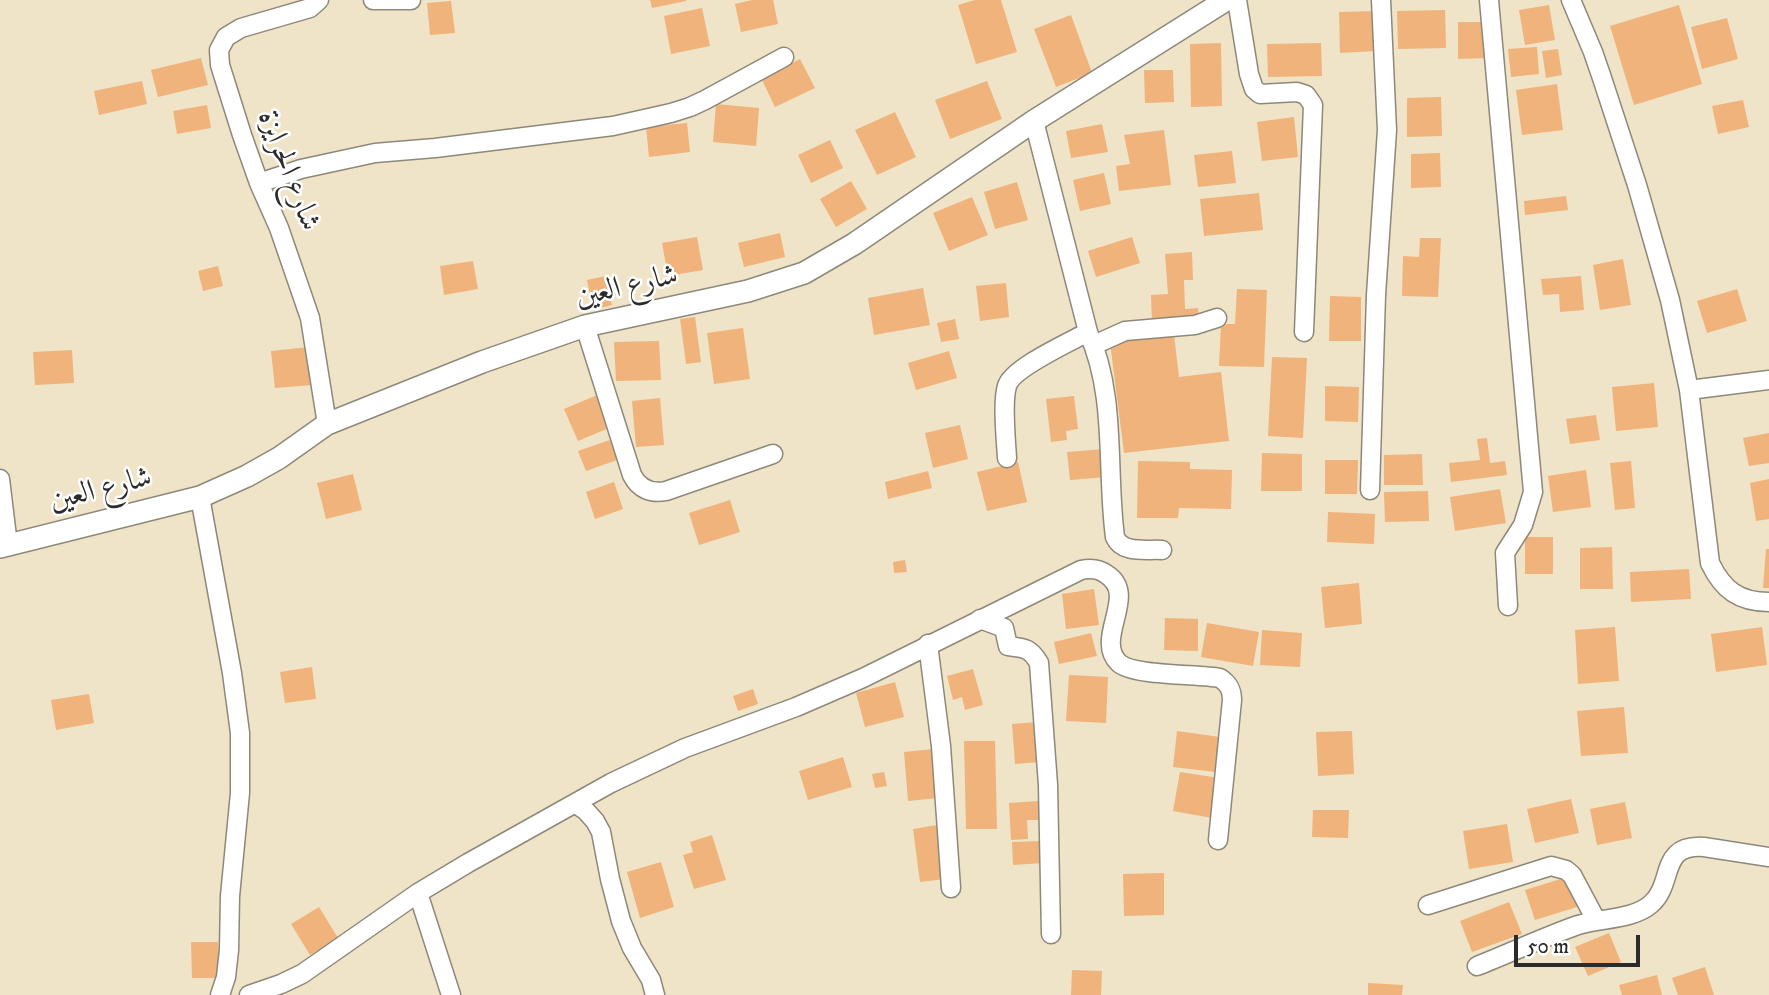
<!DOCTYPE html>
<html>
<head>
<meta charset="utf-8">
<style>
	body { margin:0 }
	#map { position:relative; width:1769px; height:995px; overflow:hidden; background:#efe4c7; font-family:"IM FELL DW Pica",serif }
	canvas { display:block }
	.scale { position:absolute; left:1514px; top:935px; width:126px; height:32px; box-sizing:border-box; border:4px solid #2b2b2b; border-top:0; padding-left:9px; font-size:21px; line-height:24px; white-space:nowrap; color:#2b2b2b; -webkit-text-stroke:5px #fff; paint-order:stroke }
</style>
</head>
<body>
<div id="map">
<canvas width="1769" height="995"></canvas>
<div class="scale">50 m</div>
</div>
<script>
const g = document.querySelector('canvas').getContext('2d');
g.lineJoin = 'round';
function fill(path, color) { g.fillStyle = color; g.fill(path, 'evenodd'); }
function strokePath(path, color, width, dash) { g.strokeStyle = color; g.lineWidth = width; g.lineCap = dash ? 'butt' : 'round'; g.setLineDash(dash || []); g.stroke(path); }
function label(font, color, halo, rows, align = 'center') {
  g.font = font + ' "IM FELL DW Pica",Amiri,serif'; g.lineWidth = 5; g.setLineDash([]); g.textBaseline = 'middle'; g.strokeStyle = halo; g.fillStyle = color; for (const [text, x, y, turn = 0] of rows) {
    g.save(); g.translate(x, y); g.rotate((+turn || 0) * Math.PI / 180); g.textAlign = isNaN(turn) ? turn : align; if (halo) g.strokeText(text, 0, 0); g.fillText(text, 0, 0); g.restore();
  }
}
const building = new Path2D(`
	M650 0H686V1L652 8Z
	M752 0H773L778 24 741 32 735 4Z
	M975 0H1001L1017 52 976 64 958 5Z
	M451 1 455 33 430 35 427 3Z
	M1549 5 1555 40 1525 45 1519 10Z
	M1679 5 1702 84 1634 105 1610 26Z
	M702 8 710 46 671 54 664 16Z
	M1445 10 1446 48 1398 49 1397 11Z
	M1376 11 1377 51 1340 53 1339 12Z
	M1071 15 1092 73 1056 87 1034 29Z
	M1727 18 1738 59 1702 69 1691 27Z
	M1458 22H1486L1487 58 1458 59Z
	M1221 43 1222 106 1191 107 1190 44Z
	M1321 43 1322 76 1268 77 1267 44Z
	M1537 47 1539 74 1511 77 1508 49Z
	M1558 49 1562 75 1546 78 1542 51Z
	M201 58 208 85 158 97 151 70Z
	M800 59 815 88 775 107 761 78Z
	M1144 70H1173L1174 102 1145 103Z
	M142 81 147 104 99 115 94 91Z
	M987 81 1002 119 950 139 935 100Z
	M1557 84 1563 130 1522 135 1516 90Z
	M1441 97 1442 136 1407 137V98Z
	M1743 100 1749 127 1718 134 1712 106Z
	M716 104 759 108 756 146 713 142Z
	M207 105 211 128 177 134 173 111Z
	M895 112 916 157 877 175 855 130Z
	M1294 117 1298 157 1262 161 1257 122Z
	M687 123 690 152 649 157 646 127Z
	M1102 124 1108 152 1071 158 1066 131Z
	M1164 130 1171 185 1119 191 1116 166 1130 164 1124 135Z
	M830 140 843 168 811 183 798 155Z
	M1232 151 1236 183 1198 187 1194 155Z
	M1440 153 1441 187 1411 188V154Z
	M1104 173 1111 204 1080 211 1073 180Z
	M851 181 867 209 836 227 820 199Z
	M1017 182 1028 220 995 229 984 192Z
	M1259 193 1263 230 1204 236 1200 199Z
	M1566 196 1568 210 1525 215 1524 201Z
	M972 197 988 235 949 251 933 213Z
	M780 233 785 257 744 267 738 243Z
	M697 237 703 270 668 276 662 243Z
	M1132 237 1140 263 1096 277 1088 251Z
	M1420 238H1441L1438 297 1402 296 1403 256 1419 257Z
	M1192 252 1193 280H1184L1185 309 1198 308 1199 320 1152 323 1151 295 1168 294 1165 254Z
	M1623 259 1631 305 1600 310 1593 265Z
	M473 261 478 289 444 295 440 266Z
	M218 266 223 286 203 291 198 271Z
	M606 276 612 305 593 310 587 280Z
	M1581 276 1584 310 1560 312 1559 294 1543 295 1541 279Z
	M1006 283 1009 317 980 321 976 286Z
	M923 288 930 325 874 335 868 298Z
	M1237 289 1267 290 1264 367 1219 366 1221 324H1235Z
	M1737 289 1747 321 1707 333 1697 301Z
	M1330 296 1361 297V341H1329Z
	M695 317 701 362 686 364 680 319Z
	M955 319 959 339 941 342 937 323Z
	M743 328 750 379 714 384 707 333Z
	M1174 335 1179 377 1221 372 1229 441 1124 453 1110 342Z
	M659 341 661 380 616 381 614 342Z
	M309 347 312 385 275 388 271 351Z
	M72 350 74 383 35 385 33 352Z
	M949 351 957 378 916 390 908 363Z
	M1272 357 1307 358 1303 438 1268 436Z
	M1654 383 1658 427 1616 431 1612 387Z
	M1325 386 1359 387 1358 422 1325 421Z
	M602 393 616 425 578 441 564 409Z
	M1074 396 1078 429 1066 431 1067 440 1051 442 1046 399Z
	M660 398 664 445 636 447 632 401Z
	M1596 415 1600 440 1570 444 1566 419Z
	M960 425 968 459 933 468 925 433Z
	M1769 433V463L1749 466 1743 438Z
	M1487 438 1490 463 1505 461 1507 475 1451 482 1449 463 1480 460 1477 439Z
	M610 440 617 460 586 471 578 451Z
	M1104 449 1106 477 1070 480 1067 452Z
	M1262 453 1302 454V491H1261Z
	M1422 454 1423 485H1384V455Z
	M1325 460H1358L1357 494H1325Z
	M1138 461 1190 462V469L1232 470 1231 509 1179 508 1178 518H1137Z
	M1631 461 1635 508 1615 510 1610 463Z
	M1018 462 1027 502 987 511 977 472Z
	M1586 470 1591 507 1553 512 1548 476Z
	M928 471 932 488 888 499 885 482Z
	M353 474 362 510 326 519 317 483Z
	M1769 479V519L1756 521 1750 483Z
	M614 482 623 509 595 519 586 492Z
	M1500 489 1506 523 1455 531 1450 497Z
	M1428 491 1429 521 1385 522 1384 492Z
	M730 500 740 532 699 545 689 513Z
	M1328 512 1375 514 1374 544 1327 542Z
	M1525 537H1553V574H1525Z
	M1612 547 1613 589H1580V548Z
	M1766 549H1769V588H1763Z
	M905 560 907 572 894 573 893 562Z
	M1689 569 1691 599 1631 602 1630 572Z
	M1359 583 1362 624 1325 628 1321 587Z
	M1094 589 1099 625 1066 629 1062 594Z
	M1165 618 1198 619V651L1164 650Z
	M1207 623 1259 632 1253 666 1201 657Z
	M1615 627 1619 681 1578 684 1575 630Z
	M1762 627 1767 665 1716 672 1711 634Z
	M1262 630 1302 633 1300 667 1260 665Z
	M1091 633 1097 656 1059 664 1054 642Z
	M312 667 316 699 285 703 280 672Z
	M973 669 983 705 965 710 962 697 953 700 947 676Z
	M1069 675 1108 677 1106 723 1066 721Z
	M895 682 904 717 865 727 856 693Z
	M753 689 758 704 738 711 733 696Z
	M89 694 94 723 56 730 51 700Z
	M1624 707 1628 753 1581 756 1577 711Z
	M1038 722 1041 762 1015 764 1012 724Z
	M1177 731 1220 737 1215 772 1173 767Z
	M1352 731 1354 774 1318 776 1316 732Z
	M964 741H995L997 829H966Z
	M934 749 938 798 908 801 904 752Z
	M843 757 852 787 808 800 799 771Z
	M884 772 887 786 875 788 872 774Z
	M1180 772 1219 778 1212 818 1173 811Z
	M1571 799 1579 833 1535 843 1527 809Z
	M1038 801 1039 820H1027L1028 839 1011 840 1009 803Z
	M1625 802 1632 838 1597 845 1590 809Z
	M1313 810H1349L1348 838 1312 837Z
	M1507 824 1513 862 1469 869 1463 831Z
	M937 825 945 879 920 882 913 829Z
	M712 835 726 880 694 889 683 855 693 852 690 842Z
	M1041 841 1043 863 1013 865 1012 842Z
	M661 862 674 907 640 918 627 872Z
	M1164 873V915L1124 916 1123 874Z
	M1567 877 1577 907 1535 920 1525 890Z
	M1509 902 1522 934 1472 952 1460 921Z
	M319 907 338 938 310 955 291 924Z
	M1609 933 1621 962 1588 976 1575 947Z
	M191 942H218L219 978H192Z
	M1705 967 1714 995H1678L1672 978Z
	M1072 970 1102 971 1101 995H1071Z
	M1657 975 1662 995H1622L1619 985Z
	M1368 983 1403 985 1402 995H1368Z`);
const minor = new Path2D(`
	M319 0 310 8 241 28 226 37 219 50 220 65 242 135 259 183 279 228 310 318 327 424
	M373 0H411
	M1237 0 1249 74 1254 89 1260 94 1297 92 1306 95 1313 105 1304 332
	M1489 0 1533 492 1523 525 1505 553 1508 606
	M1571 0 1593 52 1602 78 1637 185 1670 300 1689 390 1710 563C1723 590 1739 602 1769 602
	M1034 121 1088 332C1117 396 1106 469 1115 537 1122 554 1146 549 1162 550
	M259 183 301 169 375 153 435 148 613 126 671 113 690 107 705 100 784 57
	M585 326 632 475C639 489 651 494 666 491L773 454
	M1094 345 1125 331 1195 325 1217 318
	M1689 390 1769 380
	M1007 458C1006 440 1002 402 1007 386 1012 368 1070 342 1088 332
	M0 479 8 545
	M1370 490 1376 295 1387 130 1381 0
	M200 497 232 673 240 733V793L230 896 229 950 226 977 220 995
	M980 619 1004 628 1008 646C1025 648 1030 648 1039 663L1048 785 1051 934
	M928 644 941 746 951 888
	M576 804 586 811 595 821 601 832 610 879 621 921 632 948 651 980 655 995
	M418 893 451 995
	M1428 905 1551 866 1566 870 1572 875 1596 920
	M1477 966C1510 953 1544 937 1578 925 1600 918 1633 920 1651 904 1675 883 1658 844 1704 847L1769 857
	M249 995 281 984 302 974 418 893 468 863 611 783 685 748 796 707 863 678 1081 570C1090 568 1098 568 1106 574 1140 595 1093 638 1119 663 1133 676 1197 674 1220 678 1229 684 1232 690 1232 700L1218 840`);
const tertiary = new Path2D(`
	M0 547 200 497 247 476 279 458 327 424 482 362 585 326 748 291 804 273 854 244 1034 121 1226 0`);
const streetNames = [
	["شارع الحرايزة",287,171,69],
	["شارع العين",627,288,-13],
	["شارع العين",101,491,-14]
];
fill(building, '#efb37b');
strokePath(minor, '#8d8879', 21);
strokePath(tertiary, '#8d8879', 24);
strokePath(minor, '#fff', 18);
strokePath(tertiary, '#fff', 21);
label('30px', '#2b2b2b', '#fff', streetNames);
</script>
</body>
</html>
